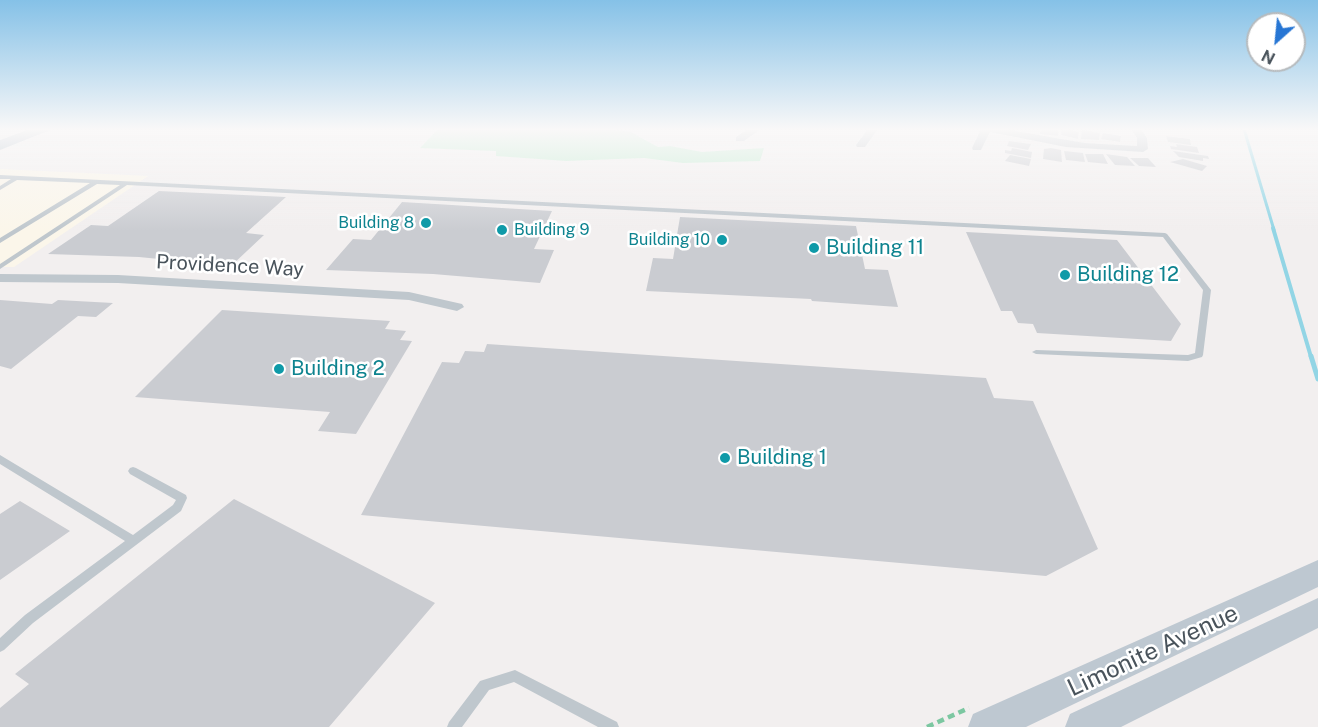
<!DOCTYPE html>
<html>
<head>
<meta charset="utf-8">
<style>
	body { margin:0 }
	#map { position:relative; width:1318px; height:727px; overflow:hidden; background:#f2efef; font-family:"Public Sans",sans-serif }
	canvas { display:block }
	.north { position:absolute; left:1246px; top:12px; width:60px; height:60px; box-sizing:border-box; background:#fff; border:2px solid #b6babd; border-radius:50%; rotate:207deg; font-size:16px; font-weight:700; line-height:24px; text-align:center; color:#49535b }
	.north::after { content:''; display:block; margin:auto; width:21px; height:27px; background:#2776d4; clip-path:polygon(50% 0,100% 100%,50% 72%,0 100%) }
</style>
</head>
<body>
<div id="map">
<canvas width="1318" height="727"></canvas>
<div class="north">N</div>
</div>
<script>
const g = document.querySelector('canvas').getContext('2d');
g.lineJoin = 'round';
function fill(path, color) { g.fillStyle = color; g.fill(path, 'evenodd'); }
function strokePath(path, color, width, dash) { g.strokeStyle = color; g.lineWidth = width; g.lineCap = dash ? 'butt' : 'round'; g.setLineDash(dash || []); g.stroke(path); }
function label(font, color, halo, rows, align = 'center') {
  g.font = font + ' "Public Sans",sans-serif'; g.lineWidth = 5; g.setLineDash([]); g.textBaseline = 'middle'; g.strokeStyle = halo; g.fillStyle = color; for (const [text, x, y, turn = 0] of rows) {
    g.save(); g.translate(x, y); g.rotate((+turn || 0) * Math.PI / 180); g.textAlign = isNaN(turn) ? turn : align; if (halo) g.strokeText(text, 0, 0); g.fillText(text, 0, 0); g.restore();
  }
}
const commercial = new Path2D(`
	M0 169 148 176 14 267H0Z`);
const green = new Path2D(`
	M438 129H607L631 132 658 147 670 146 702 152 764 148 760 161 683 163 644 158 566 161 496 156V151L420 148Z`);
const streamFar2 = new Path2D(`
	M1244 129 1274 230`);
const streamFar1 = new Path2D(`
	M1273 228 1311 357`);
const stream = new Path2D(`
	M1311 356 1318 379`);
const building = new Path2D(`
	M1041 129H1059L1058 136 1040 134Z
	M1062 129 1079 132 1078 139 1061 135Z
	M1082 130 1100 133 1099 140 1081 139Z
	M1103 133 1121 136 1120 142 1101 139Z
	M1166 136 1190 139 1191 145 1168 142Z
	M1009 141 1031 144 1028 150 1007 146Z
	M1176 144 1197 147 1199 153 1171 149 1170 146 1177 147Z
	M1012 148 1032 152 1031 158 1005 153V150L1011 151Z
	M1051 148 1061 150 1062 162 1043 159 1044 149Z
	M1064 151 1083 153 1085 162 1066 160Z
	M1173 151 1208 156 1209 159 1203 158V161L1179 157Z
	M1085 154H1103L1108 164 1088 162Z
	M1106 154 1127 157 1135 166 1115 165Z
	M1010 155 1031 159 1029 166 1005 161Z
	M1130 158H1148L1156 167 1139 166Z
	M1183 159 1207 166 1202 171 1170 162Z
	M159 191 286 197 246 233 264 235 231 266 156 261 159 259 139 257 48 254 91 225 108 226Z
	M402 202 552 211 534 249 554 250 540 283 433 274 326 270 353 239 371 240Z
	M680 217 856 226 865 269 888 270 898 307 812 301 811 299 646 291 653 258 673 259Z
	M966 232 1117 240 1181 324 1171 341 1037 333 1033 324 1018 323 1012 311H1001Z
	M0 300 52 304 58 300 113 303 96 317 78 316 11 369 0 366Z
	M222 310 390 321 385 329 406 331 400 340 412 341 356 434 318 431 330 412 135 397Z
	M487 344 986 378 994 398 1033 401 1098 549 1046 576 361 515 442 362 459 363 465 351 484 352Z
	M234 499 435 603 329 727H0V708L29 684 15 674Z
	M20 501 70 531 0 580V514Z`);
const path = new Path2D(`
	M927 727 969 708`);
const lane = new Path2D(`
	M0 175 1165 233 1167 234 1211 290 1203 355 1202 357 1188 361 1036 354 1032 352 1036 350 1188 355 1195 353 1203 290 1163 237 127 185 0 269V264L120 185 97 184 0 243V238L90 183 17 180 0 190V186L11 179H0Z
	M0 455 133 535 173 505 176 500 130 474 128 471 130 468 133 467 136 468 186 495 187 498 181 511 33 623 4 650 0 652V638L25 615 125 541 0 464Z
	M515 670 617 722 619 727H598L514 682 489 690 462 727H447L449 722 480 681Z`);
const street = new Path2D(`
	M748 129H761L744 141H736V137Z
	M868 129H878L865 147H857L856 145Z
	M981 129H1004L1085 143 1137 146V138L1131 129H1141L1147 138 1148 149 1143 152 1066 147 990 132 981 150H973L972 148Z
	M0 274 118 275 409 292 462 304 464 307 457 311 409 300 118 283 0 282Z`);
const secondary = new Path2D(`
	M1318 560V587L1026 727H968L973 714Z
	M1318 598V628L1121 727H1065L1070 714Z`);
const primary = new Path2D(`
	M30 129H53L0 150V140Z`);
const markers = [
	[426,223,6,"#0f9aa8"],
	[502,230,6,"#0f9aa8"],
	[722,240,6,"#0f9aa8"],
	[814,248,6,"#0f9aa8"],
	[1065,275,6,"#0f9aa8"],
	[279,369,6,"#0f9aa8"],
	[725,458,6,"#0f9aa8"]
];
const farCulturenames = [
	["Building 8",414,223],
	["Building 9",514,230,"left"],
	["Building 10",710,240]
];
const cultureNames = [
	["Building 11",826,248],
	["Building 12",1077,275],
	["Building 2",291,369],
	["Building 1",737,458]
];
const streetNames = [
	["Providence Way",230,266,3]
];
const nearStreetnames = [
	["Limonite Avenue",1153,651,-25]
];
fill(commercial, '#fbf6ea');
fill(green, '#c1ecd1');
strokePath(streamFar2, '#92d5e5', 3);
strokePath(streamFar1, '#92d5e5', 4);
strokePath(stream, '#92d5e5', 5);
fill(building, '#caccd1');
strokePath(path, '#7cc7a1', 4.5, [7, 4.5]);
fill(lane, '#bfc7cd');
fill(street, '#bfc7cd');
fill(secondary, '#bec8d1');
fill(primary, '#b1bfcc');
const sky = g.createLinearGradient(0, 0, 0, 231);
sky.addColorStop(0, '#85c1e7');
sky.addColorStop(0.56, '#f9f8f8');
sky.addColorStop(1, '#f9f8f800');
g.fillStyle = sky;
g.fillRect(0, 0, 1318, 231);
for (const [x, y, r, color] of markers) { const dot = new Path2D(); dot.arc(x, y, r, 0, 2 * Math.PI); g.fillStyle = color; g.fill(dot); strokePath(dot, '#fff', 2); }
label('16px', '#0d838f', '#fff', farCulturenames, 'right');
label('20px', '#0d838f', '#fff', cultureNames, 'left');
label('20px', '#49535b', '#fff', streetNames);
label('24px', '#49535b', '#fff', nearStreetnames);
</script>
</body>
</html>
